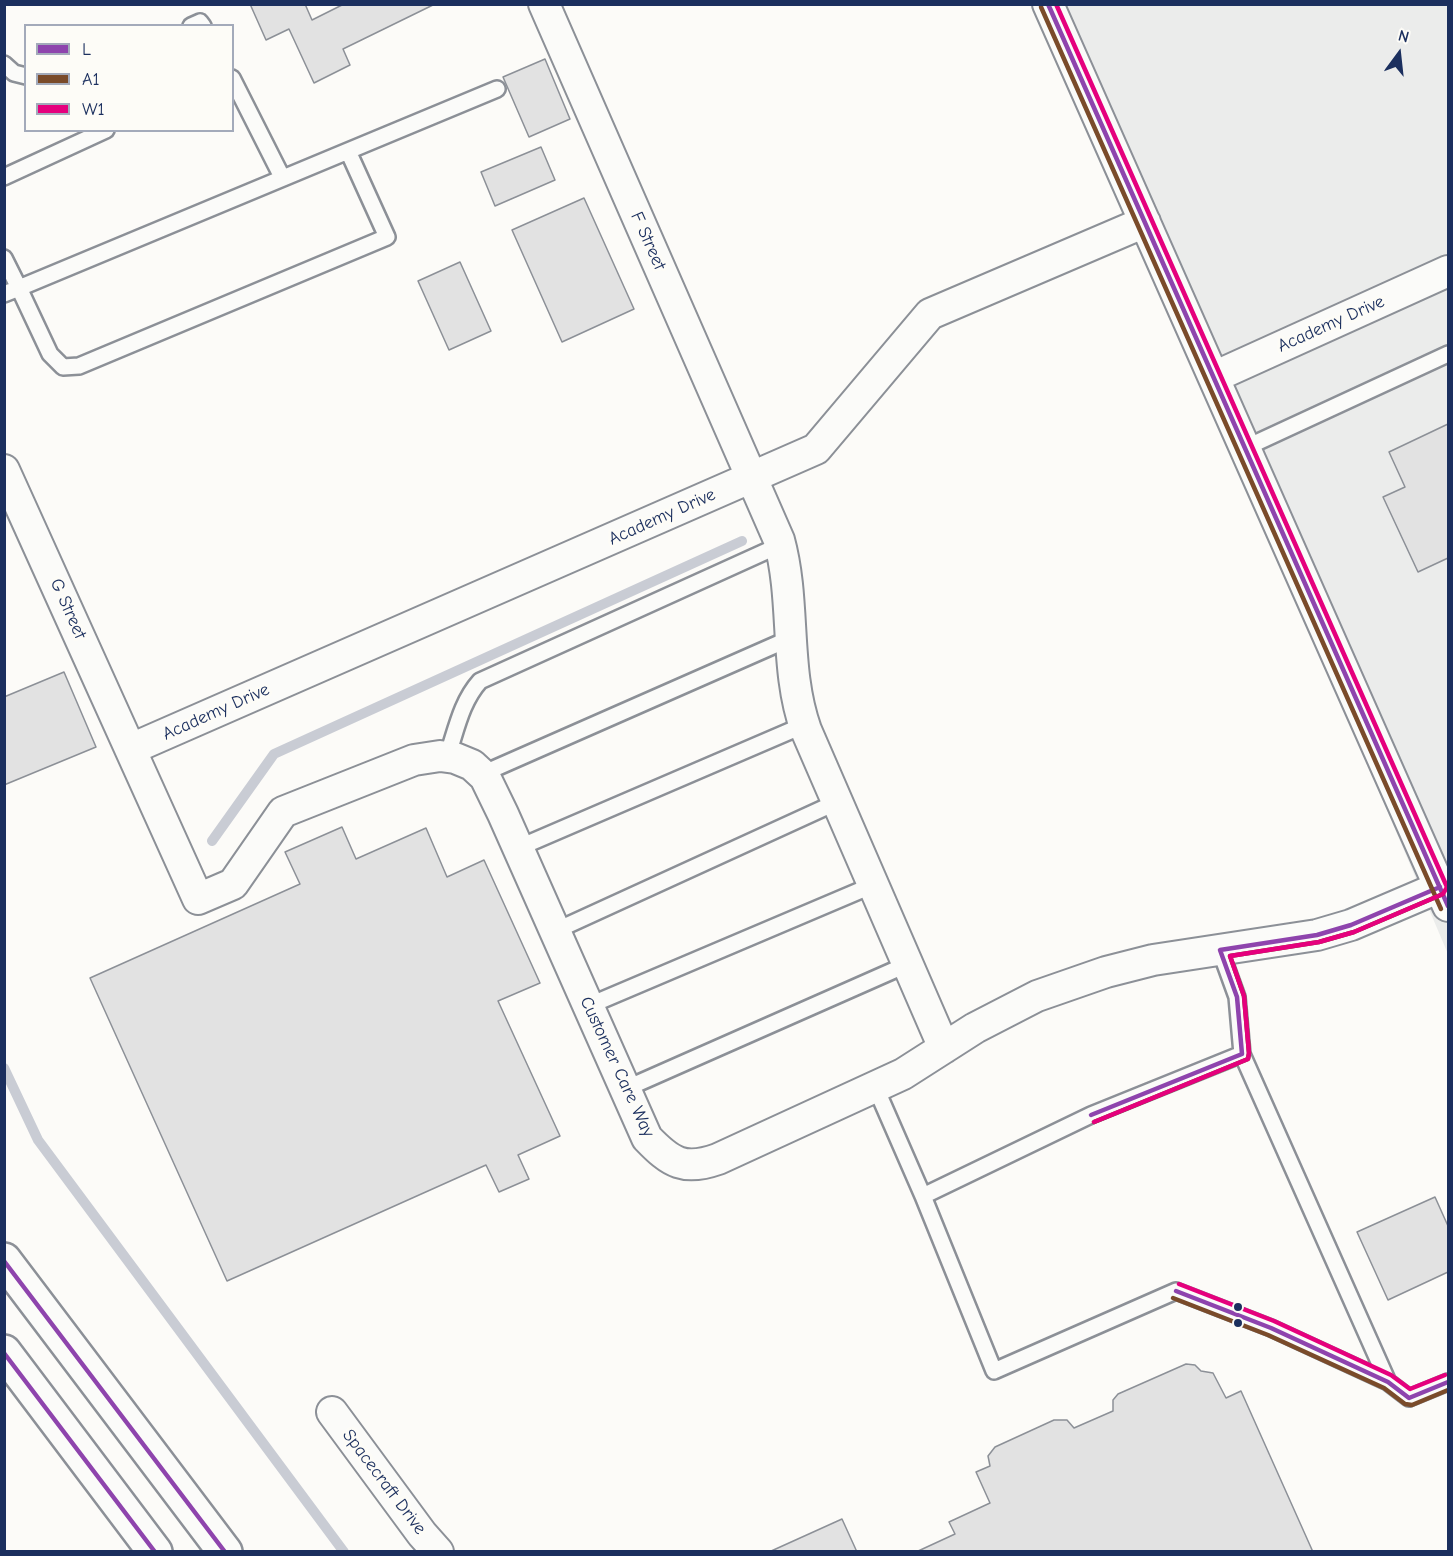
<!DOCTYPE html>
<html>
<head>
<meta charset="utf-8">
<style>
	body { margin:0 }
	#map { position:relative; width:1453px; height:1556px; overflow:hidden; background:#fcfbf8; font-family:"Comic Neue",sans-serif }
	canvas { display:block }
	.frame { position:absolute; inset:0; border:6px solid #1b2f5e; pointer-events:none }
	.legend { position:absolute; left:24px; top:24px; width:210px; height:108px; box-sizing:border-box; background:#fdfcf7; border:2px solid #a3aaba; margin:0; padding:8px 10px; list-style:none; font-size:18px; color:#1b2f5e }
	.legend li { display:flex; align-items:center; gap:12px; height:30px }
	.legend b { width:30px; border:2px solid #a3aaba }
	.north { position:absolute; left:1369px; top:24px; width:60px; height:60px; -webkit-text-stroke:4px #fdfcf7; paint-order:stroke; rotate:15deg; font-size:16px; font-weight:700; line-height:24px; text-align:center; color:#1b2f5e }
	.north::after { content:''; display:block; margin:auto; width:21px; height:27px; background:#1b2f5e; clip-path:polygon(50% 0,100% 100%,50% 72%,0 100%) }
</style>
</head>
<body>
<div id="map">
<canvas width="1453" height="1556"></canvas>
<div class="frame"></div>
<ul class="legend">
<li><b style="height:8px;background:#8e44ad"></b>L</li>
<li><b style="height:8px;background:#7a4b2a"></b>A1</li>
<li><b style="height:8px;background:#e5007d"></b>W1</li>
</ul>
<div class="north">N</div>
</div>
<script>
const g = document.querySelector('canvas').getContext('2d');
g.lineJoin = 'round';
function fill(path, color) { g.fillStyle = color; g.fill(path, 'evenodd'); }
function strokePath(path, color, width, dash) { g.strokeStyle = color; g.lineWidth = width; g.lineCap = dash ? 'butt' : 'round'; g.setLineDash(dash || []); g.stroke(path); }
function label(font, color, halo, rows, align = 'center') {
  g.font = font + ' "Comic Neue",sans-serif'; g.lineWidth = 6; g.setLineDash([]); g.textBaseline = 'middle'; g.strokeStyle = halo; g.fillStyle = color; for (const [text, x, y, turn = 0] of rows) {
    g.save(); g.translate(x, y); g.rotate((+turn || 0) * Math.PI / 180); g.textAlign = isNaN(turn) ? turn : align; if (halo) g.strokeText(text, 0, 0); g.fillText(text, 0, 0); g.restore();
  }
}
const built = new Path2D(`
	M1045 5H1448V954Z`);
const stream = new Path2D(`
	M212 841 274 754 742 541
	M4 1068 38 1140 344 1552`);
const building = new Path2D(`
	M250 4H305L312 20 344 4H435L343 49 350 65 314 83 289 29 266 40Z
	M545 59 570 119 529 137 503 77Z
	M541 147 555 180 495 206 481 172Z
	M584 198 634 309 562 342 512 230Z
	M460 262 491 331 449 350 418 281Z
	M1448 424V558L1418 572 1383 497 1405 487 1389 452Z
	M64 672 96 747 4 785V697Z
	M342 827 356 859 426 828 447 877 484 860 540 983 498 1001 560 1136 518 1155 529 1179 499 1192 486 1165 227 1281 90 978 300 884 285 852Z
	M1435 1197 1448 1226V1272L1388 1300 1357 1232Z
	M1186 1364 1195 1365 1201 1371 1213 1373 1226 1398 1241 1391 1313 1552H916L955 1534 949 1522 990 1503 976 1472 990 1466 988 1456 995 1447 1054 1420H1067L1074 1428 1113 1411V1400L1118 1394Z
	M842 1519 857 1552H769Z`);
const service = new Path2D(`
	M191 26 200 22 203 26
	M4 64 14 73 26 76
	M232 78 282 177
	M4 177 106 130
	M4 258 19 288 348 151
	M4 294 19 288 50 354 63 367 79 366 387 237 348 151 497 89
	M1245 448 1448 354
	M447 757C456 731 461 702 480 681L780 545
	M482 774 791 638
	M518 848 804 725
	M555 931 837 802
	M1220 950 1237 997 1242 1054 1388 1382
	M588 1006 873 885
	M875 1086 923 1196 994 1371 1176 1291 1271 1328 1388 1382 1409 1398 1448 1382
	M625 1089 908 964
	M923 1196 1091 1115 1242 1054`);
const minor = new Path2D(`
	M544 4 779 540C796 602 784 669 806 730L944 1048
	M1048 4 1448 906
	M1214 377 1448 271
	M4 470 198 899 233 884 283 812 414 760 440 756 455 758 472 765 485 777 503 814 647 1138C671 1163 684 1171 718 1159L903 1074 975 1028 1037 996 1106 972 1153 960 1317 935 1351 925 1440 887
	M131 749 816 449 930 314 1145 222
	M332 1412 422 1534 438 1552`);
const primary = new Path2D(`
	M4 1260 225 1552
	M4 1352 155 1552`);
const bus1 = new Path2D(`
	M1048 4 1448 906
	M1091 1115 1242 1054 1237 997 1220 950 1317 935 1351 925 1440 887
	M4 1261 225 1552
	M1176 1291 1271 1328 1388 1382 1409 1398 1448 1382
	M4 1353 155 1552`);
const bus2 = new Path2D(`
	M1041 7 1441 909
	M1094 1122 1248 1059 1249 1053 1244 996 1230 956 1319 942 1354 932 1443 894
	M1173 1298 1268 1335 1384 1388 1405 1404 1412 1405 1448 1390`);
const bus3 = new Path2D(`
	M1056 4 1447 887 1443 894 1354 932 1319 942 1230 956 1244 996 1249 1053 1248 1059 1094 1122
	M1179 1284 1274 1321 1391 1375 1410 1389 1445 1375`);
const markers = [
	[1238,1307,5,"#1b2f5e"],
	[1238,1323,5,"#1b2f5e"]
];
const streetNames = [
	["F Street",648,241,66],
	["Academy Drive",1331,324,-24],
	["Academy Drive",662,517,-24],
	["G Street",68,609,66],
	["Academy Drive",216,712,-24],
	["Customer Care Way",617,1067,65],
	["Spacecraft Drive",384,1482,53]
];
fill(built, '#ebeceb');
strokePath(stream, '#c9ccd4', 10);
fill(building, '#e2e2e2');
strokePath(building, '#8c9097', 1.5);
strokePath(service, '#8c9097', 20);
strokePath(minor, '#8c9097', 34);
strokePath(primary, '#8c9097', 38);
strokePath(service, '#fbfbf9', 15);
strokePath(minor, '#fbfbf9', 30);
strokePath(primary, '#fbfbf9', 33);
strokePath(bus1, '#8e44ad', 4.5);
strokePath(bus2, '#7a4b2a', 4.5);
strokePath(bus3, '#e5007d', 4.5);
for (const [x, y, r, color] of markers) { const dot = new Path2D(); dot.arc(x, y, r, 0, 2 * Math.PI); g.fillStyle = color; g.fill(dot); strokePath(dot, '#fdfcf7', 2); }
label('18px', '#1b2f5e', '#fdfcf7', streetNames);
</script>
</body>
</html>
